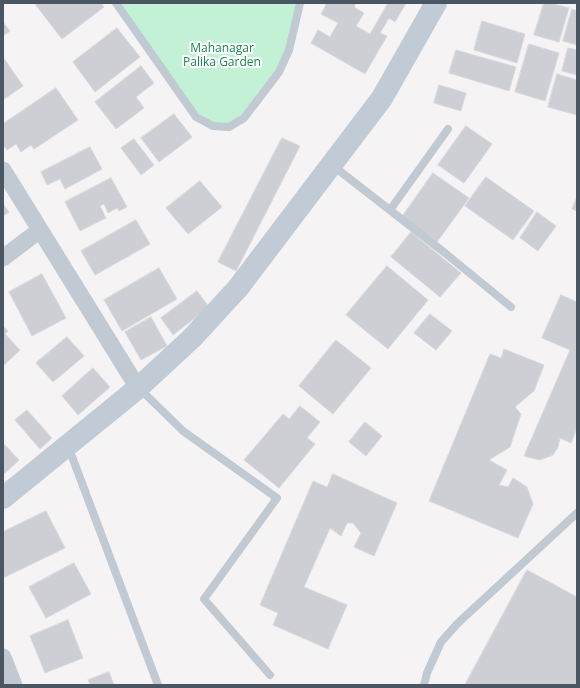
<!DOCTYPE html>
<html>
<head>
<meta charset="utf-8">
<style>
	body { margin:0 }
	#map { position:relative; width:580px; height:688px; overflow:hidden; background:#f5f3f3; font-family:"Open Sans",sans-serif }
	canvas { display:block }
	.frame { position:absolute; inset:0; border:4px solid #4a5661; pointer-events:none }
</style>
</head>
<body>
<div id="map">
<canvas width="580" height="688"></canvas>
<div class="frame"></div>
</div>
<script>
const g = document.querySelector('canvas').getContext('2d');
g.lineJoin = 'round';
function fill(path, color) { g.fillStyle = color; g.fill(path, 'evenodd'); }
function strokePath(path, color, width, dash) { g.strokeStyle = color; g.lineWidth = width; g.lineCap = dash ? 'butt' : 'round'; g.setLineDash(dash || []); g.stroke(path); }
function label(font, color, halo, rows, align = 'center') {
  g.font = font + ' "Open Sans",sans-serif'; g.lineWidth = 4; g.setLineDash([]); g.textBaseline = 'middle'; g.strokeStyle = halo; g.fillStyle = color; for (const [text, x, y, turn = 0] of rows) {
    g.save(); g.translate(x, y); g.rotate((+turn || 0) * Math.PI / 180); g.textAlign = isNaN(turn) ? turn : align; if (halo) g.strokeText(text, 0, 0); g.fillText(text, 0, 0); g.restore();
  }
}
const green = new Path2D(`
	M117 3H300L284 60 244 118 218 126 196 112Z`);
const building = new Path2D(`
	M36 3H101L104 7 62 39 35 4Z
	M323 3H356L354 7 364 13 356 26 370 34 388 3H406L395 22 389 18 380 33 387 36 365 74 311 43 318 30 330 37 338 23 321 14 326 5Z
	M544 3H550L569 8 559 42 534 35Z
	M572 9 577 11V45L563 41Z
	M482 21 525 34 517 63 474 50Z
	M3 22 10 31 3 36Z
	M117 28 140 57 95 92 73 62Z
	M529 44 559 53 545 101 515 92Z
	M568 48 577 50V75L562 71Z
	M456 50 516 67 509 91 449 73Z
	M3 57 23 86 3 100Z
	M141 66 154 83 136 97 144 108 116 129 95 102Z
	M557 74 577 80V115L548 107Z
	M439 85 466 93 461 111 434 103Z
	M56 88 78 120 34 149 31 145 21 152 16 144 7 150 3 145V124Z
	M174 114 192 137 159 162 141 138Z
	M466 126 492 144 464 183 438 165Z
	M282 138 300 146 236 271 218 262Z
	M134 139 154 165 141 175 121 148Z
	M90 147 102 169 65 189 60 179 47 185 41 172Z
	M433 173 469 198 437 242 402 217Z
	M486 177 534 211 513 240 465 206Z
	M111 178 127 207 119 211 117 208 108 213 104 204 100 206 106 218 80 231 65 202Z
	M200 181 222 207 188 234 166 208Z
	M577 197V211L572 209Z
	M3 204 9 212 3 216Z
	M537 212 556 226 538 251 520 238Z
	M136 220 150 244 95 275 81 251Z
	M411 232 461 273 440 297 391 257Z
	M387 266 428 300 388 349 346 315Z
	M159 268 177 299 122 331 104 300Z
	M42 274 66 318 32 336 9 292Z
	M197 291 209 307 173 335 161 318Z
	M561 295 577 302V428L571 443 560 438 558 447 553 455 540 460 524 456 570 350 542 338Z
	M430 314 452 331 436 350 414 333Z
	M151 317 167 346 141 360 125 332Z
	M3 326 8 331 5 334 20 350 3 366Z
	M67 337 84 356 53 382 36 363Z
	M336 340 371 368 333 414 299 386Z
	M504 349 544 365 534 391 515 407 521 414 510 447 489 460 507 470 499 485 508 487 513 478 527 487 533 504 518 538 429 501 490 354 501 358Z
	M93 368 110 387 78 415 62 396Z
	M300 406 320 422 307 438 315 444 279 488 244 460 283 414 289 419Z
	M27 410 52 438 40 449 15 420Z
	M365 422 382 436 366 456 349 442Z
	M3 443 19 460 3 475Z
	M333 474 397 503 374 556 354 547 361 533 353 523H347L341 536 330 528 304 587 347 605 328 649 273 625 278 613 260 605 313 481 327 487Z
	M46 511 65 548 3 578V532Z
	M74 563 91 594 46 618 29 587Z
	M527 570 577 597V685H465Z
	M68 620 83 658 45 673 30 636Z
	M109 672 114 685H86L90 684 88 680Z`);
const lane = new Path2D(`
	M116 3 196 117 213 126 229 127 244 118 279 72 289 50 300 3
	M332 165 445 253 511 307
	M390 210 448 129
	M139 388 183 431 277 498 204 599 270 675
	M68 446 158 685
	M424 685 427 673 441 642 458 623 577 513`);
const street = new Path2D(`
	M3 170 138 388
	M3 258 40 230
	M3 657 14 685`);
const secondary = new Path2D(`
	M3 498 138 388 192 338 238 288 382 98 436 3`);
const parkNames = [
	["Mahanagar",222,49],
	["Palika Garden",222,63]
];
fill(green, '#c3f1d5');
fill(building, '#cdcfd5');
strokePath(building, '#d7d9de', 1);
strokePath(lane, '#c1cad2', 8);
strokePath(street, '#c1cad2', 17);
strokePath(secondary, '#c1cbd6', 22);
label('12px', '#17864f', '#fff', parkNames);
</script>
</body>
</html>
